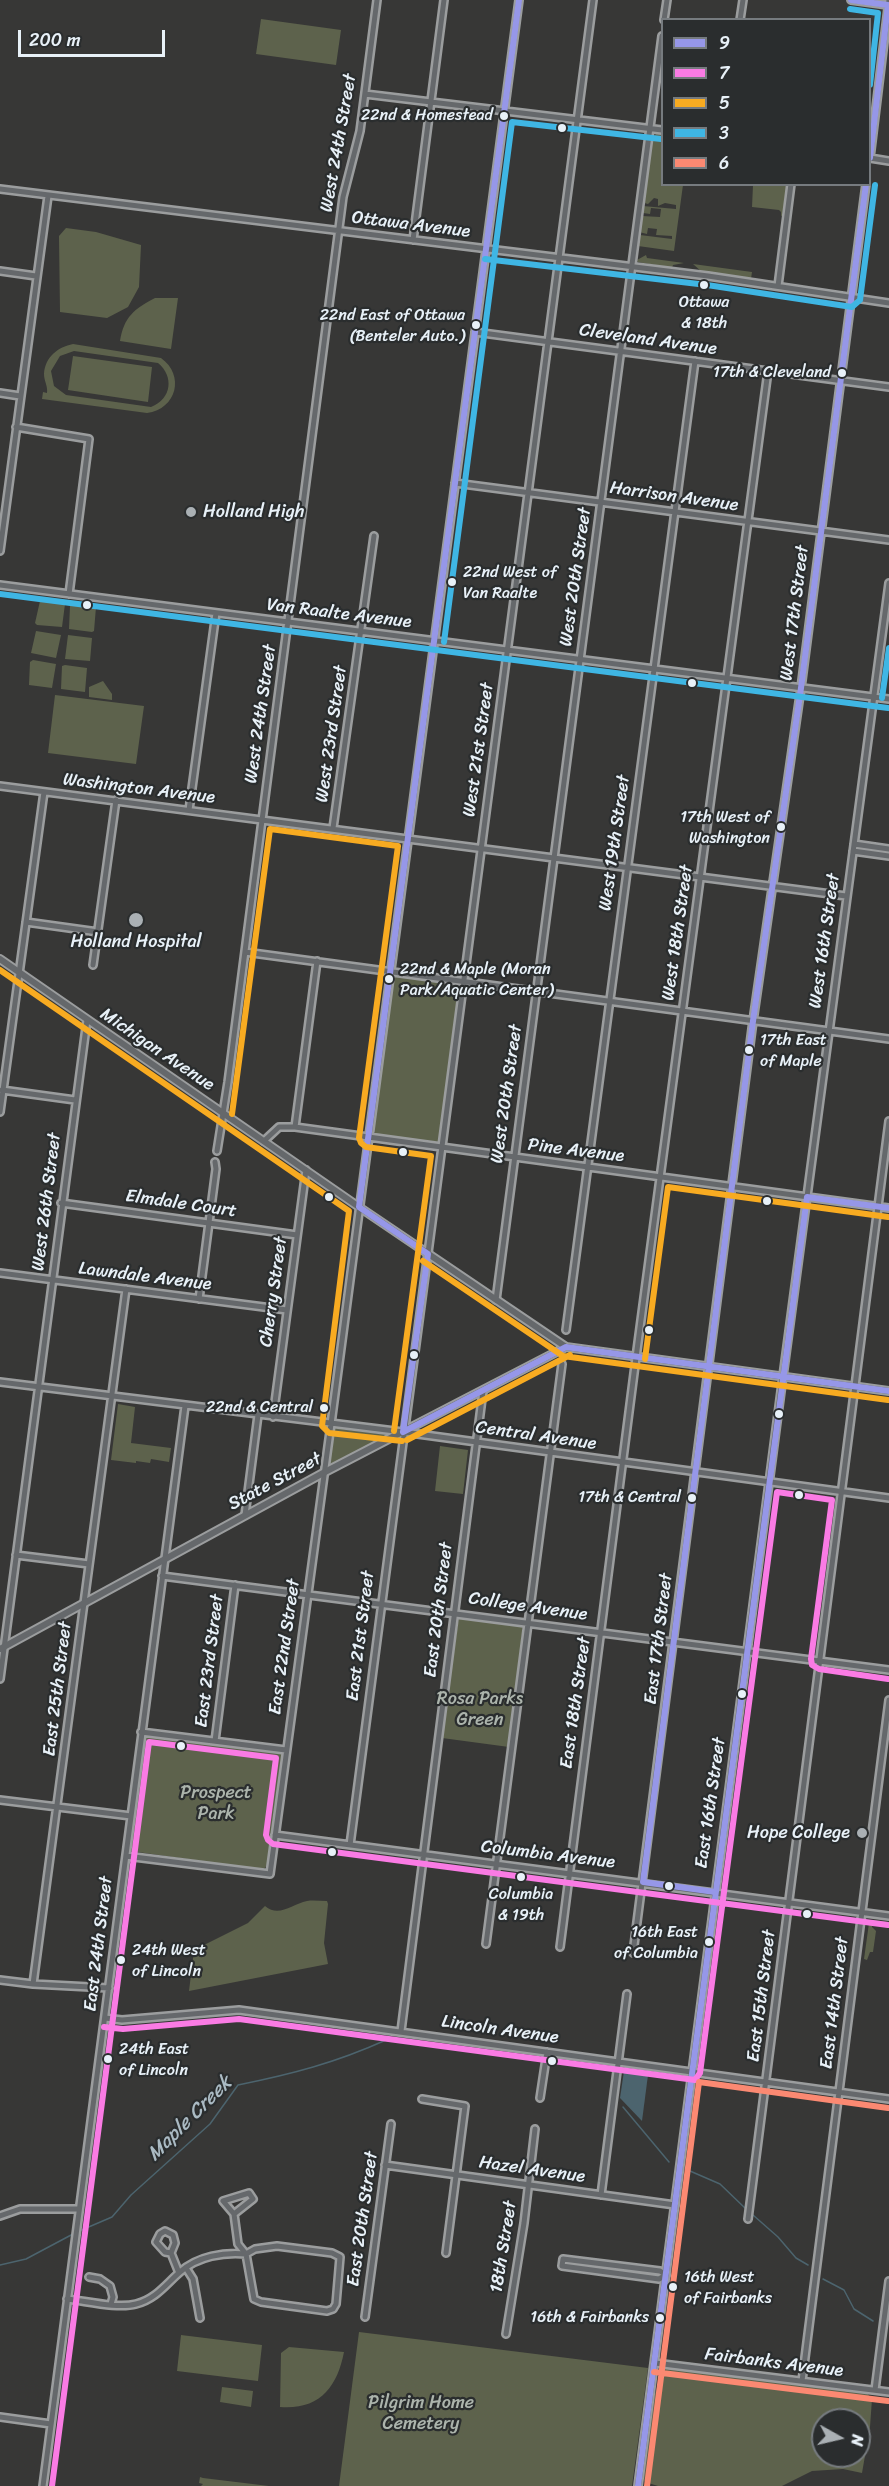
<!DOCTYPE html>
<html>
<head>
<meta charset="utf-8">
<style>
	body { margin:0 }
	#map { position:relative; width:889px; height:2486px; overflow:hidden; background:#373736; font-family:Sriracha,sans-serif }
	canvas { display:block }
	.legend { position:absolute; left:661px; top:18px; width:210px; height:168px; box-sizing:border-box; background:#2a2d2e; border:2px solid #767b7f; margin:0; padding:8px 10px; list-style:none; font-size:18px; color:#e8f1f8 }
	.legend li { display:flex; align-items:center; gap:12px; height:30px }
	.legend b { width:30px; border:2px solid #767b7f }
	.north { position:absolute; left:811px; top:2408px; width:60px; height:60px; box-sizing:border-box; background:#2a2d2e; border:2px solid #767b7f; border-radius:50%; rotate:98deg; font-size:16px; font-weight:700; line-height:24px; text-align:center; color:#e8f1f8 }
	.north::after { content:''; display:block; margin:auto; width:21px; height:27px; background:#aab0b4; clip-path:polygon(50% 0,100% 100%,50% 72%,0 100%) }
	.scale { position:absolute; left:18px; top:30px; width:147px; height:27px; box-sizing:border-box; border:3px solid #e8f1f8; border-top:0; padding-left:8px; font-size:18px; line-height:21px; white-space:nowrap; color:#e8f1f8; -webkit-text-stroke:4px #2a2d2e; paint-order:stroke }
</style>
</head>
<body>
<div id="map">
<canvas width="889" height="2486"></canvas>
<ul class="legend">
<li><b style="height:8px;background:#9697e8"></b>9</li>
<li><b style="height:8px;background:#fa7be4"></b>7</li>
<li><b style="height:8px;background:#f8ab21"></b>5</li>
<li><b style="height:8px;background:#3fb6e4"></b>3</li>
<li><b style="height:8px;background:#fb8972"></b>6</li>
</ul>
<div class="north">N</div>
<div class="scale">200 m</div>
</div>
<script>
const g = document.querySelector('canvas').getContext('2d');
g.lineJoin = 'round';
function fill(path, color) { g.fillStyle = color; g.fill(path, 'evenodd'); }
function strokePath(path, color, width, dash) { g.strokeStyle = color; g.lineWidth = width; g.lineCap = dash ? 'butt' : 'round'; g.setLineDash(dash || []); g.stroke(path); }
function label(font, color, halo, rows, align = 'center') {
  g.font = font + ' Sriracha,sans-serif'; g.lineWidth = 4.5; g.setLineDash([]); g.textBaseline = 'middle'; g.strokeStyle = halo; g.fillStyle = color; for (const [text, x, y, turn = 0] of rows) {
    g.save(); g.translate(x, y); g.rotate((+turn || 0) * Math.PI / 180); g.textAlign = isNaN(turn) ? turn : align; if (halo) g.strokeText(text, 0, 0); g.fillText(text, 0, 0); g.restore();
  }
}
const green = new Path2D(`
	M261 19 341 30 336 65 256 54Z
	M657 133 662 134V184L683 185 674 251 638 246 640 235 672 239V236L656 235 657 229 648 228 647 234 639 232 642 216 660 217 661 209 651 208 650 214 643 213V206L676 209V205L665 203 658 206V199L654 198 648 204 644 203 651 139Z
	M753 185H789L784 215 781 216V212L779 210 752 207Z
	M66 228 96 232 141 245 139 287 128 307 107 318 60 312 59 236Z
	M646 255 647 258 684 263 673 265 672 268 638 262 637 260Z
	M693 264 752 272 751 279 702 272Z
	M155 298H178L171 349 120 341C124 317 134 309 155 298Z
	M73 344 161 358C185 375 177 409 147 413L42 399 43 392 47 393C48 386 44 381 44 374 45 357 58 347 73 344ZM74 351 158 363C174 376 172 399 151 407L66 395 54 386 51 371 60 356Z
	M73 356 152 367 148 402 68 390Z
	M40 601 65 604 62 627 37 625 35 623Z
	M73 604 96 607 94 631 92 632 69 629 70 606Z
	M36 631 61 635 56 658 31 653Z
	M68 635 92 638 90 661 65 659Z
	M33 660 56 664 52 688 29 685 30 662Z
	M65 665 87 668 85 692 61 689 62 666Z
	M103 681 112 694V700L89 697V687Z
	M55 695 144 706 136 764 48 753Z
	M398 975 456 983 460 986 439 1140 437 1143 377 1135 373 1131 393 979Z
	M118 1404 135 1407 131 1443 171 1448 169 1462 151 1459 150 1463 136 1461V1463L111 1460Z
	M334 1428 391 1435 329 1467Z
	M440 1446 468 1450 463 1494 435 1491Z
	M459 1616 523 1625 509 1747 442 1738Z
	M146 1735 284 1753 268 1864 263 1870 131 1851Z
	M327 1901 328 1904 324 1943 328 1964 189 1991 194 1950 248 1923 265 1906C279 1918 292 1904 307 1901 313 1900 320 1901 327 1901Z
	M873 1920 889 1922V1927L882 1926 878 1922 872 1923V1927L876 1931 873 1952H870L867 1960 864 1959 869 1923Z
	M359 2332 648 2368 632 2486H339Z
	M181 2335 262 2345 258 2381 177 2371Z
	M289 2347 344 2352C337 2388 319 2410 280 2407L281 2353Z
	M663 2367 866 2392 872 2399 870 2427 862 2473 843 2469 812 2471 782 2486H658L645 2482 643 2478 652 2404ZM823 2420H859V2456H823Z
	M222 2387 253 2391 251 2407 220 2402Z
	M200 2477 203 2478 269 2486H201L203 2484 199 2483Z`);
const water = new Path2D(`
	M624 2071 648 2075 642 2121 620 2098Z`);
const stream = new Path2D(`
	M623 2107 669 2162
	M690 2171 720 2184 746 2209
	M753 2215 778 2237 796 2258 808 2265
	M77 2232 112 2217 131 2195 210 2124 238 2085C292 2074 335 2063 386 2040
	M0 2265 26 2259 73 2234
	M823 2279 844 2290 854 2309 873 2321`);
const minor = new Path2D(`
	M851 0 888 5
	M889 0 870 158 889 161
	M664 20 667 0
	M740 20 743 0
	M365 94 662 130
	M0 189 708 276 889 303
	M413 240 444 0
	M0 271 36 276
	M778 286 791 184
	M475 332 889 387
	M0 393 20 396
	M16 427 89 439 69 594
	M455 483 889 540
	M0 551 48 196
	M0 585 889 699
	M0 786 846 896
	M189 810 216 613
	M333 828 374 536
	M854 844 889 849
	M853 851 889 856
	M26 922 98 932
	M245 952 889 1039
	M93 965 116 800
	M2 1090 75 1100
	M0 1112 44 792
	M295 1127 317 961
	M264 1141 279 1127H295L889 1208
	M217 1151 228 1082 343 197 360 131 377 0
	M61 1203 297 1235
	M0 1273 287 1310
	M199 1299 216 1169 215 1162
	M496 1300 662 36
	M566 1330 695 361
	M783 1376 889 583
	M0 1382 403 1432 889 1498
	M273 1417 306 1170
	M245 1515 258 1415
	M16 1555 89 1564
	M162 1576 889 1670
	M0 1679 87 1020
	M141 1732 286 1750
	M215 1741 235 1585
	M0 1800 131 1816
	M275 1835 889 1916
	M350 1845 593 0
	M126 1856 270 1874 331 1424 519 0
	M486 1944 562 1364
	M560 1947 637 1350 768 371
	M633 1953 753 1021 801 688 866 184
	M0 1980 33 1984 109 1988
	M33 1984 126 1289
	M105 2018 122 2020 239 2010 889 2099
	M401 2031 483 1391
	M540 2098 547 2052
	M422 2099 465 2106 446 2253
	M385 2165 675 2205
	M249 2193 253 2199 234 2214 223 2201Z
	M601 2195 627 1994
	M234 2214 238 2244 246 2254
	M0 2216 20 2209H79
	M748 2219 889 1121
	M277 2246 332 2253 340 2257 336 2304 333 2309 327 2311 261 2302 254 2299 246 2254 255 2249Z
	M171 2253 165 2252 156 2242 160 2234 165 2231 173 2235 175 2243 171 2253 179 2273
	M563 2259 660 2271 666 2275 659 2279 562 2266Z
	M186 2268 193 2279 200 2318
	M89 2277 100 2279 110 2286 113 2297 111 2304
	M67 2299C86 2301 118 2309 136 2304 156 2299 166 2284 180 2272 198 2256 224 2252 246 2254
	M365 2317 391 2124
	M506 2334 524 2223 535 2129
	M655 2363 889 2392
	M802 2381 889 1700
	M875 2390 889 2281
	M0 2417 51 2424
	M43 2486 185 1406`);
const major = new Path2D(`
	M0 959 359 1207 566 1347 889 1391
	M0 1649 325 1472 566 1347
	M638 2486 783 1376`);
const bus1 = new Path2D(`
	M851 0 888 5 870 158
	M403 1432 428 1254 359 1207 519 0
	M403 1432 566 1347 889 1391
	M715 1892 643 1882 753 1021 801 688 866 184
	M638 2486 807 1197 889 1208`);
const bus2 = new Path2D(`
	M104 2027 123 2029 239 2019 695 2080 700 2073 777 1492 832 1500 811 1659 812 1665 819 1669 888 1679
	M52 2486 149 1742 276 1758 266 1835 268 1840 273 1844 888 1925`);
const bus3 = new Path2D(`
	M0 970 349 1211 322 1426 329 1433 402 1441
	M232 1114 270 829 398 846 359 1138 361 1143 366 1147 431 1156 394 1431
	M423 1261 563 1356 888 1400
	M645 1359 668 1187 888 1217
	M407 1440 570 1355`);
const bus4 = new Path2D(`
	M850 9 878 13 870 85
	M485 259 707 285 852 307 860 300 875 185
	M0 594 888 708
	M444 642 512 122 661 139
	M882 698 889 648`);
const bus5 = new Path2D(`
	M654 2372 888 2401
	M647 2486 699 2082 888 2108`);
const markers = [
	[504,116,5,"#e8f1f8"],
	[562,128,5,"#e8f1f8"],
	[704,285,5,"#e8f1f8"],
	[476,325,5,"#e8f1f8"],
	[842,373,5,"#e8f1f8"],
	[191,512,6,"#aab0b4"],
	[452,582,5,"#e8f1f8"],
	[87,605,5,"#e8f1f8"],
	[692,683,5,"#e8f1f8"],
	[781,827,5,"#e8f1f8"],
	[136,920,8,"#aab0b4"],
	[389,979,5,"#e8f1f8"],
	[749,1050,5,"#e8f1f8"],
	[403,1152,5,"#e8f1f8"],
	[329,1197,5,"#e8f1f8"],
	[767,1201,5,"#e8f1f8"],
	[649,1330,5,"#e8f1f8"],
	[414,1355,5,"#e8f1f8"],
	[324,1408,5,"#e8f1f8"],
	[779,1414,5,"#e8f1f8"],
	[799,1495,5,"#e8f1f8"],
	[692,1498,5,"#e8f1f8"],
	[742,1694,5,"#e8f1f8"],
	[181,1746,5,"#e8f1f8"],
	[862,1833,6,"#aab0b4"],
	[332,1852,5,"#e8f1f8"],
	[521,1877,5,"#e8f1f8"],
	[669,1886,5,"#e8f1f8"],
	[807,1914,5,"#e8f1f8"],
	[709,1942,5,"#e8f1f8"],
	[121,1960,5,"#e8f1f8"],
	[108,2059,5,"#e8f1f8"],
	[552,2061,5,"#e8f1f8"],
	[673,2287,5,"#e8f1f8"],
	[660,2318,5,"#e8f1f8"]
];
const busNames = [
	["22nd & Homestead",493,116],
	["Ottawa",704,303,"center"],
	["& 18th",704,324,"center"],
	["22nd East of Ottawa",465,316],
	["(Benteler Auto.)",465,337],
	["17th & Cleveland",831,373],
	["22nd West of",463,573,"left"],
	["Van Raalte",463,594,"left"],
	["17th West of",770,818],
	["Washington",770,839],
	["22nd & Maple (Moran",400,970,"left"],
	["Park/Aquatic Center)",400,991,"left"],
	["17th East",760,1041,"left"],
	["of Maple",760,1062,"left"],
	["22nd & Central",313,1408],
	["17th & Central",681,1498],
	["Columbia",521,1895,"center"],
	["& 19th",521,1916,"center"],
	["16th East",698,1933],
	["of Columbia",698,1954],
	["24th West",132,1951,"left"],
	["of Lincoln",132,1972,"left"],
	["24th East",119,2050,"left"],
	["of Lincoln",119,2071,"left"],
	["16th West",684,2278,"left"],
	["of Fairbanks",684,2299,"left"],
	["16th & Fairbanks",649,2318]
];
const streetNames = [
	["West 24th Street",339,143,-80],
	["Ottawa Avenue",411,225,7],
	["Cleveland Avenue",648,340,8],
	["Harrison Avenue",674,497,8],
	["West 20th Street",576,577,-82],
	["West 17th Street",795,613,-83],
	["Van Raalte Avenue",339,614,7],
	["West 24th Street",261,714,-82],
	["West 23rd Street",332,734,-82],
	["West 21st Street",479,750,-82],
	["Washington Avenue",139,789,7],
	["West 19th Street",615,843,-82],
	["West 18th Street",678,933,-82],
	["West 16th Street",825,941,-82],
	["Michigan Avenue",157,1050,34],
	["West 20th Street",507,1094,-82],
	["Pine Avenue",576,1151,7],
	["West 26th Street",47,1202,-83],
	["Elmdale Court",181,1204,8],
	["Lawndale Avenue",145,1277,7],
	["Cherry Street",274,1292,-82],
	["Central Avenue",536,1436,8],
	["State Street",275,1482,-28],
	["College Avenue",528,1607,8],
	["East 20th Street",439,1610,-83],
	["East 21st Street",361,1636,-83],
	["East 17th Street",659,1639,-83],
	["East 22nd Street",285,1647,-82],
	["East 23rd Street",210,1661,-83],
	["East 25th Street",58,1689,-83],
	["East 18th Street",576,1703,-82],
	["East 16th Street",711,1803,-82],
	["Columbia Avenue",548,1855,7],
	["East 24th Street",99,1944,-83],
	["East 15th Street",762,1996,-83],
	["East 14th Street",835,2003,-83],
	["Lincoln Avenue",500,2030,8],
	["Hazel Avenue",532,2170,8],
	["East 20th Street",363,2219,-82],
	["18th Street",504,2247,-81],
	["Fairbanks Avenue",774,2363,7]
];
const poiNames = [
	["Holland High",203,512],
	["Holland Hospital",136,942,"center"],
	["Hope College",850,1833,"right"]
];
const parkNames = [
	["Rosa Parks",480,1699],
	["Green",480,1720],
	["Prospect",216,1793],
	["Park",216,1814],
	["Pilgrim Home",421,2403],
	["Cemetery",421,2424]
];
const waterNames = [
	["Maple Creek",190,2119,-45]
];
fill(green, '#5d624c');
fill(water, '#4c646e');
strokePath(stream, '#4c646e', 1.5);
strokePath(minor, '#9b9d9e', 10);
strokePath(major, '#9b9d9e', 10);
strokePath(minor, '#65686b', 5);
strokePath(major, '#65686b', 6);
strokePath(bus1, '#9697e8', 6);
strokePath(bus2, '#fa7be4', 6);
strokePath(bus3, '#f8ab21', 6);
strokePath(bus4, '#3fb6e4', 6);
strokePath(bus5, '#fb8972', 6);
for (const [x, y, r, color] of markers) { const dot = new Path2D(); dot.arc(x, y, r, 0, 2 * Math.PI); g.fillStyle = color; g.fill(dot); strokePath(dot, '#2a2d2e', 2); }
label('16px', '#e8f1f8', '#2a2d2e', busNames, 'right');
label('18px', '#e8f1f8', '#2a2d2e', streetNames);
label('18px', '#e8f1f8', '#2a2d2e', poiNames, 'left');
label('18px', '#acb4ac', '#2a2d2e', parkNames);
label('italic 20px', '#aabac3', '#2a2d2e', waterNames);
</script>
</body>
</html>
